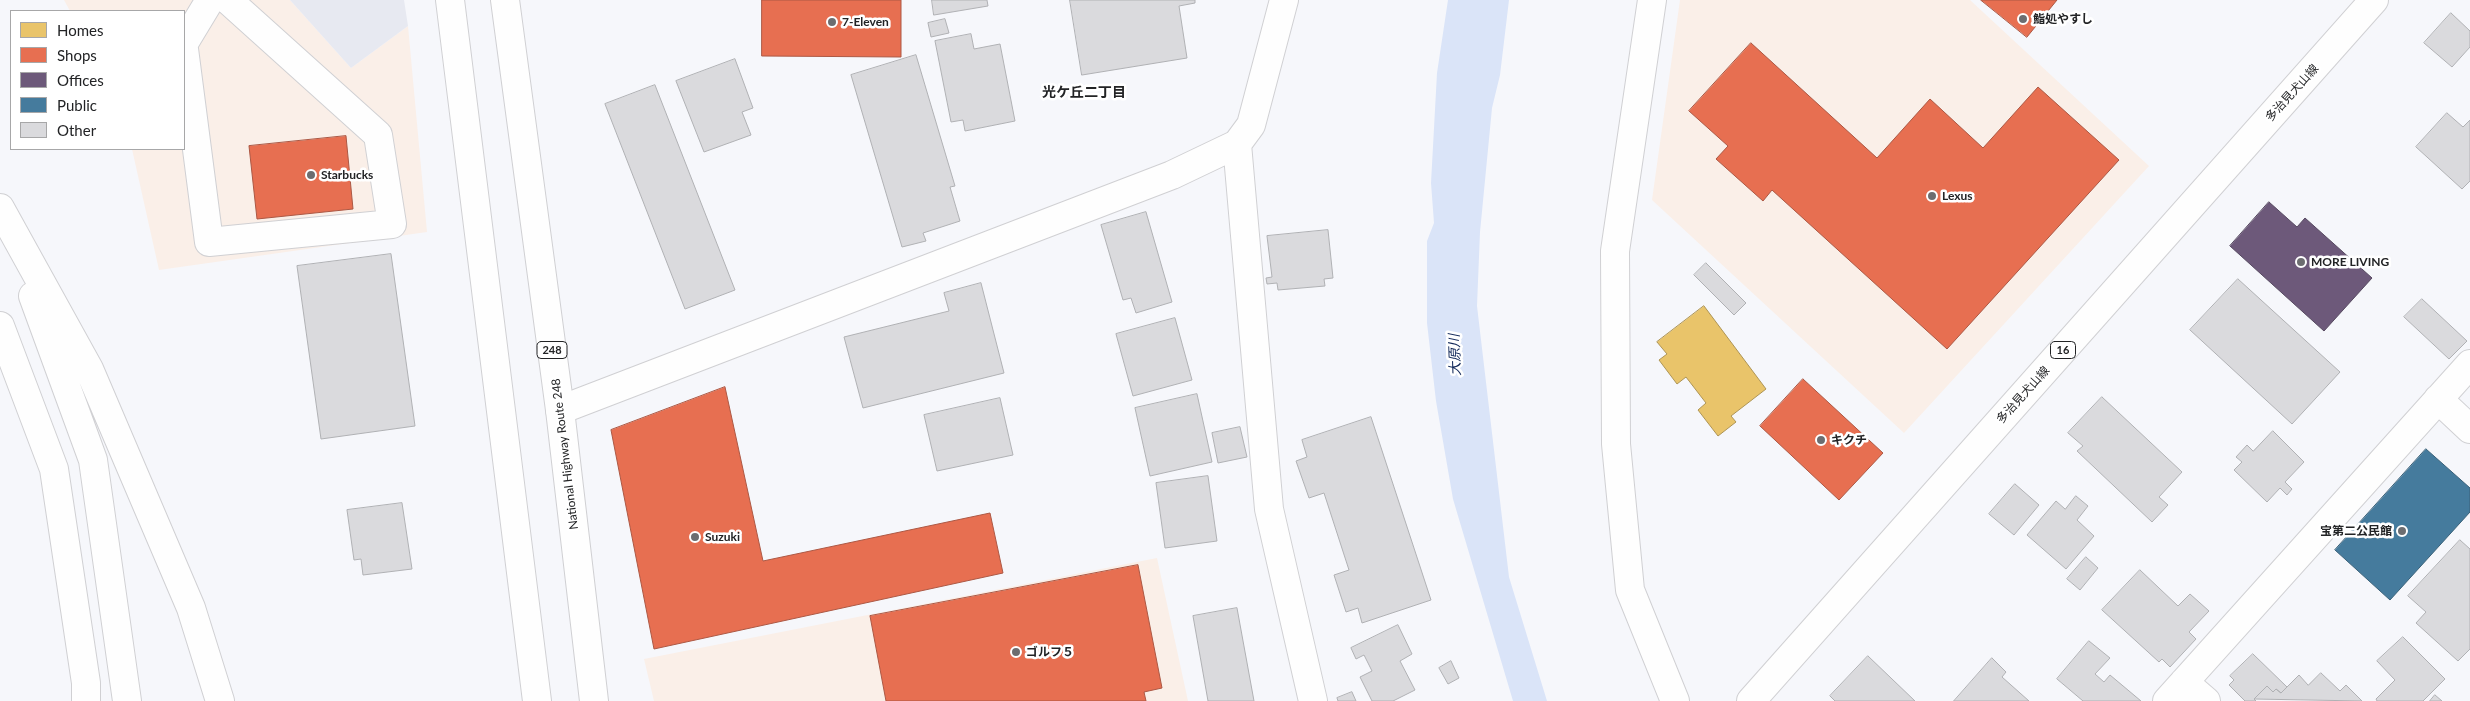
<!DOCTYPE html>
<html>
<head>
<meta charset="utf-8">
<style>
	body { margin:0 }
	#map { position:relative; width:2470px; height:701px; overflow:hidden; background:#f6f7fb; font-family:Lato,sans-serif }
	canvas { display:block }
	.legend { position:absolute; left:10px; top:10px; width:175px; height:140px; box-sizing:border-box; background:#fff; border:1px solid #a7a7a8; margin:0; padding:6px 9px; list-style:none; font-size:15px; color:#222325 }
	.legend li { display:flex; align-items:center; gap:10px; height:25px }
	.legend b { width:25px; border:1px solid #a7a7a8 }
</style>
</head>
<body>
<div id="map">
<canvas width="2470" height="701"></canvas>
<ul class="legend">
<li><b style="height:14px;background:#e9c46a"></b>Homes</li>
<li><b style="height:14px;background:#e76f51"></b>Shops</li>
<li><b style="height:14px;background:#6d597a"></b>Offices</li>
<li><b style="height:14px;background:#457b9d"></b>Public</li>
<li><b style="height:14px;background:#dadadd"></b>Other</li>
</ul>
</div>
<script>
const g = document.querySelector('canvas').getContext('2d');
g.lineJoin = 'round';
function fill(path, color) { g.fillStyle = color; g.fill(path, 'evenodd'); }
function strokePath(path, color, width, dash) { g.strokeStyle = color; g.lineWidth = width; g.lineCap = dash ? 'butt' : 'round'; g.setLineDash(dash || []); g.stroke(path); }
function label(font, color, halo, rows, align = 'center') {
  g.font = font + ' Lato,"Noto Sans JP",sans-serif'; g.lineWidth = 5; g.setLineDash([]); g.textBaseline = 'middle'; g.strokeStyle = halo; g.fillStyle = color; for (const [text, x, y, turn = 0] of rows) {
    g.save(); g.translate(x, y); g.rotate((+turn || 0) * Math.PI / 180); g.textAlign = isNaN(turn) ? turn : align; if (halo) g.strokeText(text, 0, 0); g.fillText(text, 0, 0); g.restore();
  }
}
const commercial = new Path2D(`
	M64 0H290L351 68 408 26 427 232 159 270 132 149H184V11H70Z
	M1680 0H1970L2149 166 1904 433 1652 200Z
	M1157 558 1188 701H654L644 659Z`);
const built = new Path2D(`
	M290 0H404L408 26 351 68Z`);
const water = new Path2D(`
	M1448 0H1509L1500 75 1492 108 1480 232 1477 306 1509 577 1547 701H1513L1453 499 1436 401 1427 323V241L1434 223 1431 183 1437 73Z`);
const homes = new Path2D(`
	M1704 306 1766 389 1731 416 1736 422 1718 436 1698 410 1706 403 1686 377 1677 384 1659 360 1667 354 1657 342Z`);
const shops = new Path2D(`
	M762 0H901V57L762 56Z
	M1981 0H2057L2027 37Z
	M1751 43 1877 158 1930 99 1983 148 2038 87 2119 160 1947 349 1772 190 1763 201 1716 159 1728 146 1689 111Z
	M346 136 353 209 257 219 249 146Z
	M1803 379 1883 453 1839 500 1760 426Z
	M725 387 763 561 990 513 1003 573 654 649 611 430Z
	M1138 565 1162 688 1144 692 1146 701H886L870 616Z`);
const offices = new Path2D(`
	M2269 202 2297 227 2305 218 2372 278 2324 331 2230 246Z`);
const public = new Path2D(`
	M2426 449 2470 488V512L2390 600 2335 550Z`);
const building = new Path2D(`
	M932 0H987L988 6 934 15Z
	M1070 0H1195V3L1179 6 1187 58 1082 75Z
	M2451 13 2470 31V47L2452 67 2424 43Z
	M945 19 949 33 931 37 928 23Z
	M971 34 974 49 1000 44 1015 121 965 131 963 120 951 122 935 41Z
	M916 55 955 186 950 187 960 221 923 233 926 241 902 247 851 75Z
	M735 59 753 108 742 112 751 135 704 152 676 81Z
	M655 85 735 290 685 309 605 104Z
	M2447 113 2463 127 2470 120V181L2462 189 2416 147Z
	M1146 212 1172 302 1136 313 1131 298 1123 300 1101 225Z
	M1328 230 1333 278 1324 279 1325 286 1278 290 1277 283 1267 284 1266 278 1272 277 1267 236Z
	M391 254 415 426 321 439 297 266Z
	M1706 263 1746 303 1734 315 1694 275Z
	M2238 279 2340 372 2292 424 2190 330Z
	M981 283 1004 373 863 408 844 337 949 311 944 293Z
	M2422 299 2467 341 2449 359 2404 317Z
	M1175 318 1192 380 1133 396 1116 334Z
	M1197 394 1212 462 1150 476 1135 408Z
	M2102 397 2182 472 2159 497 2168 505 2152 522 2077 451 2083 446 2068 433Z
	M1000 398 1013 455 937 471 924 415Z
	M1371 417 1431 600 1362 623 1358 608 1346 612 1334 575 1349 570 1324 493 1309 498 1296 461 1307 457 1302 440Z
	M1240 427 1247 457 1218 463 1212 433Z
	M2273 431 2304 462 2285 482 2292 489 2287 495 2280 488 2267 502 2234 470 2242 462 2236 457 2247 445 2253 451Z
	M1208 476 1217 541 1165 548 1156 483Z
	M2015 484 2039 505 2014 535 1989 514Z
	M2076 496 2088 506 2077 520 2094 536 2066 569 2027 535 2056 501 2065 509Z
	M402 503 412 569 363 575 361 559 354 560 347 510Z
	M2460 540 2470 549V649L2458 661 2416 623 2426 612 2408 596Z
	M2086 557 2098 568 2080 590 2067 579Z
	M2140 570 2178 606 2190 594 2209 611 2189 632 2196 639 2170 667 2162 659 2159 662 2102 610Z
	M1237 608 1254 701H1208L1193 616Z
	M1398 625 1412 654 1400 661 1415 690 1393 701H1372L1360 677 1372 671 1364 655 1356 659 1351 648Z
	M2403 637 2445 679 2423 701H2377L2376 699 2395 680 2377 661Z
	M2089 641 2110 658 2095 674 2104 682 2110 675 2141 701H2083L2057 679Z
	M2253 654 2287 687 2281 693 2276 689 2273 692 2267 686 2254 699 2256 701H2245L2229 685 2234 680 2230 676Z
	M1868 656 1915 701H1835L1830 696Z
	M1992 658 2006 672 2002 677 2029 701H1954Z
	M1451 661 1459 678 1448 684 1439 668Z
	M2321 673 2340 691 2346 685 2362 701 2254 699 2267 686 2273 692 2276 689 2281 693 2299 675 2308 685Z
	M1352 692 1356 701H1338L1337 698Z
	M2435 695 2442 701H2430Z`);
const minor = new Path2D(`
	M1652 0 1615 251 1616 444 1630 590 1675 701
	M184 43 210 0
	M184 49 209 242 392 224 378 135 228 0
	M1237 144 1269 509 1313 701
	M2438 399 2470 429
	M560 410 1172 175 1237 144 1251 125 1284 0
	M2184 682 2206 701
	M2167 701 2470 364`);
const major = new Path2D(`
	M1751 701 2374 0`);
const highway = new Path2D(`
	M450 0 537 701
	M505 0 560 410 594 701
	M0 208 89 369 191 608 220 701
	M33 296 93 460 127 701
	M0 326 54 469 86 683V701`);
const markers = [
	[2023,19,5,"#6c6d70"],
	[832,22,5,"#6c6d70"],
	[311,175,5,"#6c6d70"],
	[1932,196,5,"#6c6d70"],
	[2301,262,5,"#6c6d70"],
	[1821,440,5,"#6c6d70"],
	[2402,531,5,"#6c6d70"],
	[695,537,5,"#6c6d70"],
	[1016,652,5,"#6c6d70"]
];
const shields = [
	[552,350,30],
	[2063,350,25]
];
const shieldNames = [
	["248",552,350],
	["16",2063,350]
];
const poiNames = [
	["鮨処やすし",2033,19],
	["7-Eleven",842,22],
	["Starbucks",321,175],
	["Lexus",1942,196],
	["MORE LIVING",2311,262],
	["キクチ",1831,440],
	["宝第二公民館",2392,531,"right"],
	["Suzuki",705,537],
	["ゴルフ５",1026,652]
];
const streetNames = [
	["多治見犬山線",2292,93,-48],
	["多治見犬山線",2023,395,-48],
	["National Highway Route 248",565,454,-97]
];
const neighbourhoodNames = [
	["光ケ丘二丁目",1084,92]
];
const waterNames = [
	["大原川",1455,355,-92]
];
fill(commercial, '#faefe8');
fill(built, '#e7e9f1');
fill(water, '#dae4f8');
fill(homes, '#e9c46a');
strokePath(homes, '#ad9455', 1);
fill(shops, '#e76f51');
strokePath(shops, '#ac5844', 1);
fill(offices, '#6d597a');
strokePath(offices, '#564960', 1);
fill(public, '#457b9d');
strokePath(public, '#3a6179', 1);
fill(building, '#dadadd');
strokePath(building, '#b0b1b4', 1);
strokePath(minor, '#d0d0d3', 30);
strokePath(major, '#d0d0d3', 30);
strokePath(highway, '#d0d0d3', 30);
strokePath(minor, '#fefefe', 28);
strokePath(major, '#fefefe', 28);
strokePath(highway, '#fefefe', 28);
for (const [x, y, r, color] of markers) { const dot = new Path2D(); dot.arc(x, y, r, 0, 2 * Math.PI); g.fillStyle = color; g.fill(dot); strokePath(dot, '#fff', 2); }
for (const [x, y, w] of shields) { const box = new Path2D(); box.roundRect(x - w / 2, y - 8.5, w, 17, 4); g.fillStyle = '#fff'; g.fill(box); strokePath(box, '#222325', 1); }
label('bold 11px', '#222325', null, shieldNames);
label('bold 12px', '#222325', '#fff', poiNames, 'left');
label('12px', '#222325', '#fff', streetNames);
label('bold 14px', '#222325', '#fff', neighbourhoodNames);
label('italic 14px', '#0f2658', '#fff', waterNames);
</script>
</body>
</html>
